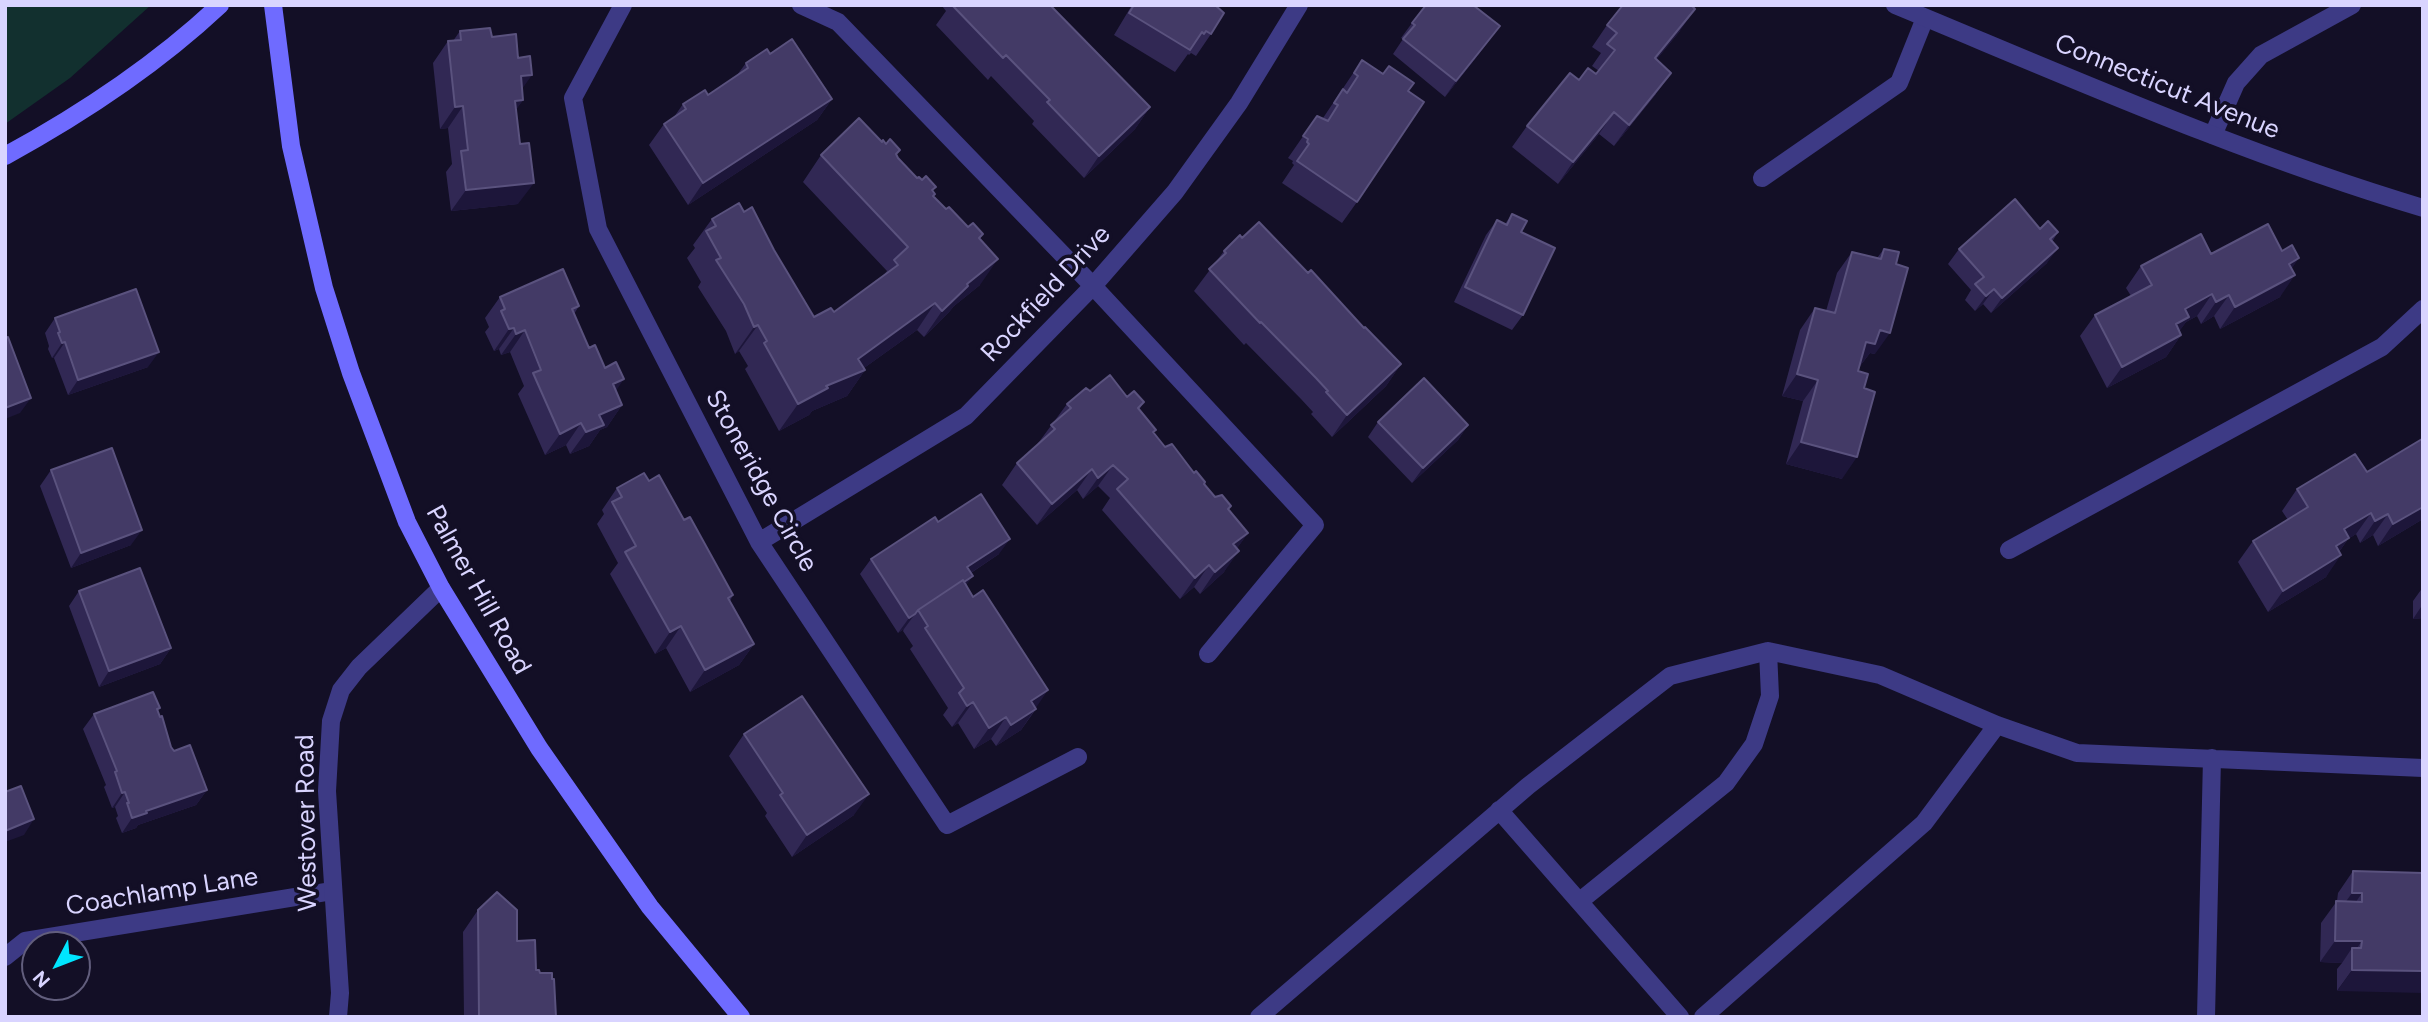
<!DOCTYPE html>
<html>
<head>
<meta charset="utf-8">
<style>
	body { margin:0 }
	#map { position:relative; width:2428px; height:1022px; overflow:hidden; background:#130f26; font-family:Figtree,sans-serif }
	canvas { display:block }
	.frame { position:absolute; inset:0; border:7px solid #d9d4ff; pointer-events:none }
	.north { position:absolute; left:21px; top:931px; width:70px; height:70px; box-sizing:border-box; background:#130f26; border:2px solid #625e7d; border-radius:50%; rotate:228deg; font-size:19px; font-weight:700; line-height:28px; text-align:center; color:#d9d4ff }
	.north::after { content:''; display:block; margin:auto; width:24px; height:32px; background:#00e5ff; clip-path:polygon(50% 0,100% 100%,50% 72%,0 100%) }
</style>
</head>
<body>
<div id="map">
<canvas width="2428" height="1022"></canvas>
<div class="frame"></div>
<div class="north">N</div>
</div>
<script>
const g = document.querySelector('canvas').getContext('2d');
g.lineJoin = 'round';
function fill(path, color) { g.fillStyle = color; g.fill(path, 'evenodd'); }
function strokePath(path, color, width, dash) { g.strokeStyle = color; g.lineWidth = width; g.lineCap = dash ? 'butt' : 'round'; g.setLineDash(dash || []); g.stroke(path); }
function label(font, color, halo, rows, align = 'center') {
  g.font = font + ' Figtree,sans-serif'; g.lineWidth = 7; g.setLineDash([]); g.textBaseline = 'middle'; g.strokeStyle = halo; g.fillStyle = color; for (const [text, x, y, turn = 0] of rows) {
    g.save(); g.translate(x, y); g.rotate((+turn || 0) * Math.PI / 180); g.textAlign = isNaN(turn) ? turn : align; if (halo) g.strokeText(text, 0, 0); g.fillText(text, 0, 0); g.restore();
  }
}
const green = new Path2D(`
	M5 5H151L70 78 5 124Z`);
const service = new Path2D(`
	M2213 135 2236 83 2261 55 2352 5
	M1762 178 1899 83 1925 18
	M2009 550 2382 347 2423 309
	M1499 810 1680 1017
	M1580 901 1726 783 1754 744 1770 696 1768 651
	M1259 1017 1528 786 1670 676 1768 651 1880 675 1997 725 2077 753 2423 768
	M1703 1017 1924 823 1997 725
	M2206 1017 2212 758`);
const minor = new Path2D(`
	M623 5 573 98 598 229 759 542 947 825 1078 757
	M801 5 838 22 1093 286 1315 525 1208 654
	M1895 5C2069 77 2242 154 2423 208
	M759 542 966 416 1093 286 1175 192 1239 103 1299 5
	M5 957 25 941 332 891`);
const tertiary = new Path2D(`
	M338 1017 340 993 327 791 331 721 341 690 359 667 441 588`);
const secondary = new Path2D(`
	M273 5 291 146 324 288 351 373 407 522 441 588 539 748 650 907 741 1017
	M5 156C82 114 156 65 220 5`);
const wall = new Path2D(`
	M943 5H1050L1150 107 1135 129 1084 178 1032 124 1034 121 991 76 988 80 936 25 946 11 942 6Z
	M1132 5H1215L1211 34 1196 56 1191 53 1189 55 1188 54 1175 72 1114 35Z
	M1412 23 1489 41 1445 97 1393 54 1403 39 1401 38Z
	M1607 25 1680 31 1656 60V94L1614 146 1599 134 1558 184 1512 147 1527 126 1596 74 1599 71 1592 66 1601 53 1592 47Z
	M460 31 492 37 522 89 523 100 516 109 518 204 451 211 446 172 452 164 448 128 440 129 433 63 448 41H453Z
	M770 54 832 99 817 120 688 205 649 145 664 124 674 117 683 104 708 95 737 75 746 63Z
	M1362 60 1408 91 1357 202 1342 223 1282 183 1294 165 1292 163 1293 161 1288 158 1317 116 1323 118Z
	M821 155H897L898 158 917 178 936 187 933 191 935 194 933 196 946 209 968 227 983 234 980 239V285L954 306 949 312 924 337 917 330 864 368 865 370 847 396 812 411 809 415 779 431 745 369 748 366 739 351 735 354 726 331 698 287 701 282 687 258 695 248 693 245 712 219 744 212 774 250 814 317 834 312 883 276 887 271 803 182Z
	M1512 214 1521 232 1523 315 1512 330 1454 302 1486 235 1497 220 1505 224Z
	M2040 229 2058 232 2052 242 2047 263 1991 313 1983 304 1975 311 1965 300 1971 290 1948 264 1959 249Z
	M1242 238 1308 273 1401 364 1386 386 1332 437 1311 414 1313 412 1301 399 1246 343 1244 345 1194 291 1224 251Z
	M1884 249 1875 354 1870 353 1860 366 1858 371 1842 479 1786 464 1803 401 1782 396 1800 330 1815 308 1826 311 1837 273 1852 252 1877 258Z
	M2141 266 2292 269 2280 297 2220 329 2214 316 2201 324 2197 316 2186 322 2179 331 2181 335 2166 357 2107 388 2080 336 2095 315 2131 296 2126 288Z
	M500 297 579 306 574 314 589 348 616 391 622 405 607 427 600 430 589 446 570 454 566 445 545 455 518 394 524 386 510 352 501 355 499 349 494 351 485 332 489 327 485 318Z
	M55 318 148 367 68 395 54 358H52L48 349 49 346 45 333Z
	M1090 391 1127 397 1144 402 1139 410 1153 433 1165 447 1194 473 1215 497 1229 510 1248 533 1237 548 1224 572 1200 594 1194 587 1180 599 1102 510 1110 498 1098 486 1083 499 1077 490 1037 525 1002 485 1017 463 1036 446 1067 404Z
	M1378 422 1468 425 1458 440 1412 483 1368 437Z
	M2423 441V519L2378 546 2373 535 2360 543 2356 534 2348 539 2339 552 2326 577 2268 612 2238 562 2253 541 2288 520 2282 511 2297 489 2367 472Z
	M51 470 131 545 71 568 40 486Z
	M649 481 684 520 733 595 730 601 754 644 739 665 690 692 666 648 655 654 610 574 618 563 597 524 604 514 602 510 617 488Z
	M938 522 999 554 971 573 966 586 1036 709 1021 730 996 746 991 739 974 749 958 723 952 727 943 715 948 708 910 649 913 646 903 631 904 629 898 633 860 574 871 559Z
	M2423 587V618L2413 619V601Z
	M79 591 171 648 160 664 99 687 69 606Z
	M160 708 158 711 171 747 207 790 196 805 138 825 136 828 122 833 116 818 118 816 115 807 112 808 104 787 106 785 83 729 94 714Z
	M744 734 854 815 792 857 765 816 767 813 729 756Z
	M2353 871 2423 873 2337 991V969L2342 963 2320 962 2321 923 2337 901 2338 893Z
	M478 910 517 941 536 970 540 973 556 1017H464L463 932Z`);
const shadedWall = new Path2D(`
	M1695 9 1680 31 1640 80 1655 58Z
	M1500 26 1489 41 1445 97 1456 81Z
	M1671 73 1656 94 1614 146 1629 125Z
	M532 75 517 96 521 76Z
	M832 99 817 120 688 205 703 183Z
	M523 100 508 121 515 101Z
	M463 106 448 128 440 129 455 107Z
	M1150 107 1135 129 1084 178 1099 156Z
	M1614 112 1599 134 1558 184 1573 162Z
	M534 183 518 204 451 211 466 190Z
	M2058 248 2047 263 1991 313 2002 298Z
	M2299 258 2284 280 2289 264Z
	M998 259 980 285 954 306 949 312 924 337 942 311 967 284Z
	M2295 275 2280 297 2220 329 2235 307Z
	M1994 289 1983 304 1975 311 1986 296Z
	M2212 294 2197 316 2186 322 2174 339 2161 346 2185 309Z
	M2229 295 2214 316 2201 324 2216 302Z
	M935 303 917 330 857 373 865 370 847 396 812 411 809 415 779 431 798 404 826 386 858 359Z
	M758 325 739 351 735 354 754 327Z
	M514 328 499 349 494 351 509 329Z
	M525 330 510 352 501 355 516 334Z
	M1880 330 1890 333 1875 354 1870 353 1860 366 1851 363 1866 342Z
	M2181 335 2166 357 2107 388 2122 367Z
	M65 342 54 358H52L62 343Z
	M159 352 148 367 68 395 78 380Z
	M1401 364 1386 386 1332 437 1347 415Z
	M1797 374 1818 380 1803 401 1782 396Z
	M624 379 609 401 613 384Z
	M31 398 20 413 5 419V408Z
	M622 405 607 427 600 430 589 446 570 454 586 432 599 415Z
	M581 423 566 445 545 455 560 434Z
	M1468 425 1458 440 1412 483 1423 468Z
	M1801 442 1857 457 1842 479 1786 464Z
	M1113 465 1098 486 1083 499 1098 478Z
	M1092 469 1077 490 1037 525 1052 504Z
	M2423 507V519L2378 546 2393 524Z
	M2371 513 2356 534 2348 539 2334 559 2321 567 2344 529Z
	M2388 514 2373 535 2360 543 2375 521Z
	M142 530 131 545 71 568 81 553Z
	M1248 533 1233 554V544Z
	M1010 539 999 554 957 582 967 567Z
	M1239 551 1224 572 1200 594 1215 572Z
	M2341 555 2326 577 2268 612 2283 591Z
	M1209 565 1194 587 1180 599 1195 578Z
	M973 576 962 591 919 611Z
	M2423 604V618L2413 619Z
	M915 614 904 629 898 633 909 618Z
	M681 626 666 648 655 654 670 632Z
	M754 644 739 665 690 692 705 670Z
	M171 648 160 664 99 687 109 671Z
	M1048 690 1021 730 996 746 1011 725 1031 701Z
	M973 702 958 723 952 727 967 706Z
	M1006 717 991 739 974 749 989 728Z
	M207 790 196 805 138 825 136 828 122 833 132 818 146 811Z
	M125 792 115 807 112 808 122 793Z
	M869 794 854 815 792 857 807 835Z
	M34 819 24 835 5 842V831Z
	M2352 893H2362L2347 915 2337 914Z
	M2335 941H2362L2352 955V948L2342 963 2320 962Z
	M2352 970 2423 971V993L2337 991Z`);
const building = new Path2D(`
	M952 5H1050L1150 107 1099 156 1047 102 1050 100 1006 55 1003 58Z
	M1134 5H1215L1224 13 1211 34 1206 31 1204 34 1202 32 1190 50 1129 13Z
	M1426 5H1473L1500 26 1456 81 1403 39 1415 25 1412 23Z
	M1623 5H1691L1695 9 1655 58 1671 73 1629 125 1614 112 1573 162 1527 126 1570 73 1579 80 1588 68 1596 74 1615 50 1607 44 1617 33 1607 25Z
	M490 28 492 37 516 34 518 58 530 56 532 75 521 76 523 100 515 101 520 144 529 143 534 183 466 190 461 151 468 150 463 106 455 107 448 41 461 40 460 31Z
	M792 39 832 99 703 183 664 124 686 109 683 104 705 90 708 95 748 68 746 63 767 49 770 54Z
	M1362 60 1383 74 1389 66 1414 83 1408 91 1424 102 1357 202 1297 161 1309 144 1307 142 1308 139 1303 136 1317 116 1328 121 1338 105 1334 103 1343 89 1347 93 1358 76 1354 73Z
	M859 118 882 142 883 140 886 144 890 139 900 150 896 154 898 158 917 178 919 177 922 180 926 176 936 187 932 190 935 194 933 196 946 209 949 207 968 227 973 223 983 234 979 238 998 259 967 284 968 286 942 311 935 303 858 359 865 370 826 386 828 388 798 404 764 343 767 341 758 325 754 327 744 304 716 260 721 258 706 231 716 226 712 219 739 203 744 212 752 207 774 250 814 317 831 308 834 312 898 265 894 260 908 247 821 155Z
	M2015 199 2040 229 2048 221 2058 232 2050 239 2058 248 2002 298 1994 289 1986 296 1975 284 1984 277 1959 249Z
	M1512 214 1527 221 1521 232 1555 248 1523 315 1465 287 1497 220 1507 225Z
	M1259 222 1308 273 1311 270 1364 328 1365 327 1401 364 1347 415 1326 392 1328 391 1316 378 1261 322 1260 323 1209 269 1226 253 1224 251 1240 235 1242 238Z
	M2268 224 2282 251 2292 245 2299 258 2289 264 2295 275 2235 307 2229 295 2216 302 2212 294 2185 309 2189 317 2176 324 2181 335 2122 367 2095 315 2152 285 2141 266 2201 234 2211 254Z
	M1884 249 1899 252 1896 264 1908 268 1890 333 1880 330 1875 344 1866 342 1858 371 1868 374 1864 388 1875 392 1857 457 1801 442 1818 380 1797 374 1815 308 1835 313 1852 252 1881 259Z
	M563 269 579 306 572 309 589 348 595 345 605 368 616 362 624 379 613 384 622 405 599 415 604 425 586 432 581 423 560 434 533 373 541 370 525 330 516 334 514 328 509 329 501 311 505 309 500 297Z
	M136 289 159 352 78 380 65 342 62 343 58 333 60 332 55 318Z
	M8 337 31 398 5 408V338Z
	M1110 375 1127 397 1134 391 1144 402 1138 408 1156 430 1153 432 1165 447 1172 444 1194 473 1196 471 1205 482 1204 484 1215 497 1222 495 1231 506 1228 509 1248 533 1233 544 1239 551 1215 572 1209 565 1195 578 1117 489 1128 479 1113 465 1098 478 1092 469 1052 504 1017 463 1055 429 1051 425 1071 408 1067 404 1086 388 1090 391Z
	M1424 378 1468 425 1423 468 1378 422Z
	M2422 439 2423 441V507L2393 524 2388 514 2375 521 2371 513 2344 529 2349 538 2336 546 2341 555 2283 591 2253 541 2308 507 2297 489 2355 454 2367 472Z
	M112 448 142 530 81 553 51 470Z
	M644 473 649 481 659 475 684 520 690 517 733 595 728 598 754 644 705 670 681 626 670 632 625 552 636 546 612 502 622 497 617 488Z
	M981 494 1010 539 967 567 973 576 964 582 963 580 918 610 915 614 909 618 871 559 935 517 938 522Z
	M140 568 171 648 109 671 79 591Z
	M963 580 973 597 983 590 1048 690 1031 701 1036 709 1011 725 1006 717 989 728 973 702 967 706 959 693 964 688 925 628 928 626 918 610Z
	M153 692 160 708 157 709 160 717 162 716 171 747 174 751 190 745 207 790 146 811 147 813 132 818 127 803H129L125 792 122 793 115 772 117 771 94 714Z
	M802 696 869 794 807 835 780 795 783 793 744 734Z
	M21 786 34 819 5 831V792Z
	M2353 871 2423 873V971L2352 970V948H2361L2362 941H2335L2336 901 2362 902V893H2352Z
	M497 892 517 910V941L535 940 536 970H539L540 973H552V979H554L556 1017H479L478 910Z`);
const streetNames = [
	["Connecticut Avenue",2167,87,22],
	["Rockfield Drive",1046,294,-47],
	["Stoneridge Circle",761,481,61],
	["Palmer Hill Road",478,590,61],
	["Westover Road",307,823,-91],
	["Coachlamp Lane",162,892,-9]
];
fill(green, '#12302f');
strokePath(service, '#3d3a85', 18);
strokePath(minor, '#3d3a85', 18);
strokePath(tertiary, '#3d3a85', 18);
strokePath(secondary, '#6f6bff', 18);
fill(wall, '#312854');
fill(shadedWall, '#1d163a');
fill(building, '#433a66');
strokePath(building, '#5a527e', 2);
label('26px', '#d9d4ff', '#130f26', streetNames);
</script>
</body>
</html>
